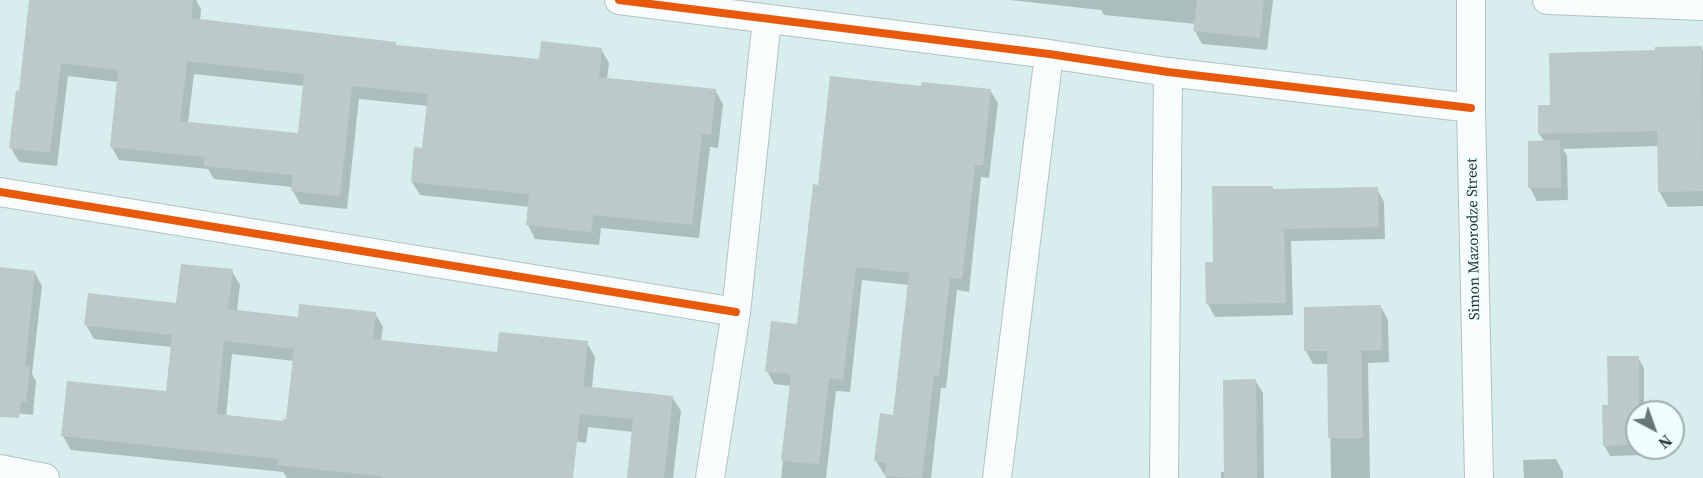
<!DOCTYPE html>
<html>
<head>
<meta charset="utf-8">
<style>
	body { margin:0 }
	#map { position:relative; width:1703px; height:478px; overflow:hidden; background:#d8eded; font-family:"Source Serif 4",serif }
	canvas { display:block }
	.north { position:absolute; left:1625px; top:400px; width:60px; height:60px; box-sizing:border-box; background:#eefdfd; border:2px solid #9faeae; border-radius:50%; rotate:139deg; font-size:16px; font-weight:700; line-height:24px; text-align:center; color:#283737 }
	.north::after { content:''; display:block; margin:auto; width:21px; height:27px; background:#677; clip-path:polygon(50% 0,100% 100%,50% 72%,0 100%) }
</style>
</head>
<body>
<div id="map">
<canvas width="1703" height="478"></canvas>
<div class="north">N</div>
</div>
<script>
const g = document.querySelector('canvas').getContext('2d');
g.lineJoin = 'round';
function fill(path, color) { g.fillStyle = color; g.fill(path, 'evenodd'); }
function strokePath(path, color, width, dash) { g.strokeStyle = color; g.lineWidth = width; g.lineCap = dash ? 'butt' : 'round'; g.setLineDash(dash || []); g.stroke(path); }
function label(font, color, halo, rows, align = 'center') {
  g.font = font + ' "Source Serif 4",serif'; g.lineWidth = 4.5; g.setLineDash([]); g.textBaseline = 'middle'; g.strokeStyle = halo; g.fillStyle = color; for (const [text, x, y, turn = 0] of rows) {
    g.save(); g.translate(x, y); g.rotate((+turn || 0) * Math.PI / 180); g.textAlign = isNaN(turn) ? turn : align; if (halo) g.strokeText(text, 0, 0); g.fillText(text, 0, 0); g.restore();
  }
}
const shadow = new Path2D(`
	M30 0H196L201 9 200 21 395 43 397 47 540 61 601 49 609 63 607 79 715 90 723 104 718 148 710 147 699 238 601 228 599 245 535 239 528 225 530 207 420 195 412 182 423 150 428 106 359 99 347 209 300 204 293 191V187L214 179 208 169 119 160 111 146 118 82 68 76 57 166 19 162 11 148 20 92ZM194 74 304 86 299 135 188 123Z
	M1010 0H1273L1267 50 1202 44 1195 31 1196 24 1104 15 1101 10Z
	M1701 47 1703 51V206L1668 207 1659 191 1658 146 1563 149 1567 155 1568 200 1537 201 1530 188 1529 143 1545 142 1539 134 1551 106 1657 52Z
	M922 88 990 90 998 103 989 178 981 177 969 292 957 290 946 388H941L931 478H886V475L884 474 876 461 894 416 909 285 862 280 850 392 836 391 826 478H781L791 386 774 384 767 371 798 325 819 186Z
	M1272 187 1274 191 1377 189 1384 202 1385 239 1291 241 1293 315 1215 317 1208 304 1207 264H1215Z
	M0 269 35 273 42 286 32 374 36 381 33 415 0 411Z
	M232 271 240 285 237 311 299 318 375 313 383 327 381 341 498 353 587 343 595 357 592 388 672 397 681 411 673 478H629L633 432 588 427 586 443 572 441 568 478H287L283 472 71 450 63 436 167 393 172 347 94 339 86 325 177 305ZM232 354 294 361 288 421 284 423 226 417Z
	M1381 307 1388 320 1389 362 1368 363 1370 478H1331L1329 364H1313L1306 351Z
	M1638 358 1644 368V412H1637V448H1645V455L1610 456 1604 445 1610 407Z
	M1255 380 1263 393 1264 478H1221V472H1226Z
	M1556 459 1563 472V478H1524L1523 460Z`);
const building = new Path2D(`
	M29 0H193L191 18 396 42V45L539 59 541 41 602 48 599 77 716 89 711 135 702 134 692 225 593 215 591 232 526 225 529 194 411 182 414 147 422 148 428 94 352 86 340 196 291 191 293 175 204 166 205 157 110 147 118 70 61 63 50 153 9 148 16 90 19 91ZM187 61 304 74 298 133 180 121Z
	M1197 0H1264L1260 38 1193 31Z
	M1702 46 1703 191 1658 192 1657 131 1538 134V105H1550L1549 53 1655 50V47Z
	M830 76 921 86 922 82 991 89 983 165H975L962 279 950 278 939 376 934 375 922 478 885 476 886 463 874 461 880 413 893 415 909 273 856 267 843 380 829 378 819 464 781 461 791 374 765 372 771 321 797 324 813 184 818 185Z
	M1560 140 1561 188H1528V141Z
	M1212 186H1273V189L1378 187 1379 227 1284 229 1286 303 1206 304 1205 262H1213Z
	M181 264 233 269 228 309 298 317 299 304 376 312 373 339 497 352 499 332 588 341 583 386 673 396 664 478H627L633 419 580 414 573 478H381V476L278 465V459L61 436 67 381 166 391 172 335 84 325 88 293 176 303ZM224 341 294 349 286 419H283V421L217 414Z
	M0 267 35 271 25 366 30 367 26 402H21L19 418 0 417Z
	M1381 305 1382 350H1361L1363 438H1328L1327 351H1304V307Z
	M1607 356H1639V412H1637V445L1603 446 1602 405H1608Z
	M1256 379 1257 478H1224L1223 380Z`);
const minor = new Path2D(`
	M619 0 1049 54 1168 72 1471 108
	M1471 0V108L1479 478
	M1547 0 1703 6
	M0 192 736 312
	M0 469 45 478
	M710 478 736 312 767 19
	M997 478 1049 54
	M1164 478 1168 72`);
const cycleway = new Path2D(`
	M619 0 1049 54 1168 72 1471 108
	M0 192 736 312`);
const streetNames = [
	["Simon Mazorodze Street",1474,239,-91]
];
fill(shadow, '#0003');
fill(building, '#bbcac8');
strokePath(minor, '#b1c2c2', 30);
strokePath(minor, '#f9fcfc', 28);
strokePath(cycleway, '#e8590c', 8);
label('15px', '#283737', '#eefdfd', streetNames);
</script>
</body>
</html>
